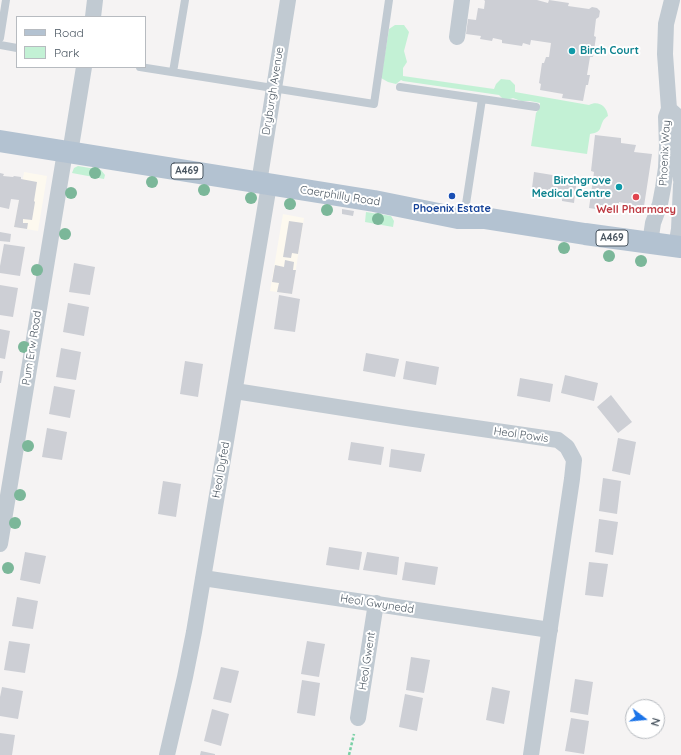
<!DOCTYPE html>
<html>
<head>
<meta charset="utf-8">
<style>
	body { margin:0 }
	#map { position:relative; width:681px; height:755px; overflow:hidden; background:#f5f3f3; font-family:Quicksand,sans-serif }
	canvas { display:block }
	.legend { position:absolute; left:16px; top:16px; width:130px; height:52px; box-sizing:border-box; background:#fff; border:1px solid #b7bbc0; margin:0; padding:5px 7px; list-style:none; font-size:12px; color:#4a5661 }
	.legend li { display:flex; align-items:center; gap:8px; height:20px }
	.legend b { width:20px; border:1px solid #b7bbc0 }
	.north { position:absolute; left:625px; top:699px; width:40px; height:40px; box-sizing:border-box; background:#fff; border:1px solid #b7bbc0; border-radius:50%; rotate:106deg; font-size:11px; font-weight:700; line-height:16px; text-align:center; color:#4a5661 }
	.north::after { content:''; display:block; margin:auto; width:14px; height:18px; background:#1a73e8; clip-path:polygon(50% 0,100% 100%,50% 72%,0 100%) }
</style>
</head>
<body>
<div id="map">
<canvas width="681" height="755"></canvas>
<ul class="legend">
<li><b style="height:5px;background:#b3c2d1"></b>Road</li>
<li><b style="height:11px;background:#c3f1d5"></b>Park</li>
</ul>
<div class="north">N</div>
</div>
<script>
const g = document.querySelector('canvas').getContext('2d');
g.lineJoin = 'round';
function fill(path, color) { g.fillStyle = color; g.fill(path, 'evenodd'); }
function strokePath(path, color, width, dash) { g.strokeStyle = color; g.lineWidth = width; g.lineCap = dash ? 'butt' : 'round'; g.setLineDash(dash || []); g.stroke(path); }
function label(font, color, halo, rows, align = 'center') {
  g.font = font + ' Quicksand,sans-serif'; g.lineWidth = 4; g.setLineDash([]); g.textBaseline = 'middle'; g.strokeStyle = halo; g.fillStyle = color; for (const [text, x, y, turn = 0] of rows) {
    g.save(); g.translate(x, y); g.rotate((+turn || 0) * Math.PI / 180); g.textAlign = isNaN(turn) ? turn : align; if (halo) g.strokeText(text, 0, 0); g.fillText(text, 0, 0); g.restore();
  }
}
const commercial = new Path2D(`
	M24 172 47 176 38 231 14 227Z
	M283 214 304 218 292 294 270 291Z`);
const green = new Path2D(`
	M395 25H404L409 32 404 51 407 62 403 68V76L494 89 496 84 501 79 510 80 515 85V92L589 105C598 100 607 106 608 116 606 117 604 119 603 121 599 129 602 132 590 134L587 154 531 146 536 113 540 107V103L530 101H521L513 98 507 100 503 99 499 95 403 81 401 80 396 84 388 82 381 78 389 29Z
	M78 166 101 170 105 175 104 179 72 173 74 168Z
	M366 212 391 216 394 221 393 227 365 222Z`);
const building = new Path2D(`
	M484 0H537L548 3 549 0 569 3 568 6 589 9 592 7 597 8 600 11 599 17 596 19 594 36 596 37 593 57H590L587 75H590L588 85H586L583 101 562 98 563 94 540 90 541 84 539 83 542 63H544L546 57H549L551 43 531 40 530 45 523 43 522 46 502 43V40L493 38 492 41 480 39 481 36 466 34 468 19 476 20 478 8 484 9 485 1Z
	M595 135 621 138V143L636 145 634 152 652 154 644 206 640 205V208L629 206V204L619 202V206H616V212L589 208 594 172 591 171Z
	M534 172 577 179 574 203 562 201V199L543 196V198L531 196Z
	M0 173 4 174 3 176 13 177 14 176 21 177V179L37 182 34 201 35 202 32 220 23 219V223H28L27 229 14 227 19 200 11 199 9 209 0 207Z
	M342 209 354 211 353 216 342 214Z
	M289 221 303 223 298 254 292 253 291 258 283 257Z
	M0 232 11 234 10 242 0 241Z
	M4 244 25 247 20 276 0 273V266Z
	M285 260 294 262 293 270H296L292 294 277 292 279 283 272 282 275 265 284 267Z
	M74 263 95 267 90 295 69 292Z
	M0 285 18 288 13 317 0 315Z
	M279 295 300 299 295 332 274 329Z
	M68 303 89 307 84 336 63 332Z
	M0 329 10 331 5 359 0 358Z
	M61 348 81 352 76 380 56 377Z
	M366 353 399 359 395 377 363 371Z
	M185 361 203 364 198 397 180 394Z
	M406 361 439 367 436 385 403 379Z
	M0 371H3L1 383H0Z
	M565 375 598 383 594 401 561 393Z
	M520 378 553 384 550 402 517 396Z
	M54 386 75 390 70 418 49 414Z
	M611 395 632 422 618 433 597 407Z
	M47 428 67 432 62 460 42 457Z
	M618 438 636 442 630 475 612 471Z
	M351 442 384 447 381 465 348 460Z
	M391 449 425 454 421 472 389 467Z
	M603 478 621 481 617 514 599 511Z
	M163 481 181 484 176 517 158 514Z
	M599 519 618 522 613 555 595 552Z
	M329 547 362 552 359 570 326 565Z
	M25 552 46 556 40 584 20 580Z
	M367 552 399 557 397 575 363 570Z
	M405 562 438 567 435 585 402 580Z
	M589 562 608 564 603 597 585 595Z
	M17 597 38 601 33 629 12 626Z
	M9 641 30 644 25 673 4 670Z
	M307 641 325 644 319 677 301 674Z
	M411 657 430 660 424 693 406 690Z
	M221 667 239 671 231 703 213 699Z
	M575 679 593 682 588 715 570 712Z
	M302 680 320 683 315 716 297 713Z
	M2 687 23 691 18 719 0 716V697Z
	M492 687 510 691 504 724 486 720Z
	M405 694 423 698 417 731 399 727Z
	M212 709 229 714 221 746 204 741Z
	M571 718 589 721 584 754 565 751Z
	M0 733 15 735 12 755H0Z
	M201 751 215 754V755H200Z`);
const path = new Path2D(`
	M349 755 354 734`);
const service = new Path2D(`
	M0 38 6 0
	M0 45 17 48
	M140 67 374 104 389 0
	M173 72 185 0
	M400 87 482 99
	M464 217 482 99 536 107`);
const minor = new Path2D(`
	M93 17 95 0
	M457 37 462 0
	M669 109 665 54 666 24 672 0
	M70 153 84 67
	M259 183 288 0
	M650 243 653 223 660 204 663 188 666 168 667 146 666 117 669 109 678 117 681 180
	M676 247 679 229 681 185
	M235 391 407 418 558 440 567 447 574 460 572 479 531 755
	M0 544 65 152
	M203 578 550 630
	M358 718 376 603
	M167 755 185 677 194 632 269 185`);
const primary = new Path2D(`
	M0 141 374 201 458 218H484L585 234 681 247`);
const trees = [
	[95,173],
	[152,182],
	[204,190],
	[71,193],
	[251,198],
	[290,204],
	[327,210],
	[378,219],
	[65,234],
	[564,248],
	[609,256],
	[641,261],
	[37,270],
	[24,347],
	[28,446],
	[20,495],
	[15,523],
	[8,568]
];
const markers = [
	[572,51,4,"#0f9aa8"],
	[619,187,4,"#0f9aa8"],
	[452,196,4,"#1a4fb4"],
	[636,197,4,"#e0444e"]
];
const shields = [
	[187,171,32],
	[612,238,32]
];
const shieldNames = [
	["A469",187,171],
	["A469",612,238]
];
const cultureNames = [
	["Birch Court",580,51],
	["Birchgrove",611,181,"right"],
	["Medical Centre",611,194,"right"]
];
const streetNames = [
	["Dryburgh Avenue",273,91,-81],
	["Phoenix Way",665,153,-87],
	["Caerphilly Road",340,196,9],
	["Pum Erw Road",32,348,-81],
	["Heol Powis",521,435,8],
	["Heol Dyfed",221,470,-80],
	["Heol Gwynedd",377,604,9],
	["Heol Gwent",367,661,-81]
];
const transitNames = [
	["Phoenix Estate",452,209]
];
const healthNames = [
	["Well Pharmacy",636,210]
];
fill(commercial, '#fdf9ef');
fill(green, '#c3f1d5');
fill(building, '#cdcfd5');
strokePath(path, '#7ad0a6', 2.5, [3, 2]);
strokePath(service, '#c1cad2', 8);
strokePath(minor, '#c1cad2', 16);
strokePath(primary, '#b3c2d1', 22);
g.fillStyle = '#7bb799';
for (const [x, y] of trees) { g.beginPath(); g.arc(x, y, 6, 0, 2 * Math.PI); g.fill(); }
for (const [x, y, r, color] of markers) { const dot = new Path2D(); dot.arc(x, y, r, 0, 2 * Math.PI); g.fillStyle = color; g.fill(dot); strokePath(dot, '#fff', 1.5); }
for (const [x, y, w] of shields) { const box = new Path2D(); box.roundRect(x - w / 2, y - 8, w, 16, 3); g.fillStyle = '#fff'; g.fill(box); strokePath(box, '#4a5661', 1); }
label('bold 10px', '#4a5661', null, shieldNames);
label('bold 11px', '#0d838f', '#fff', cultureNames, 'left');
label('11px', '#4a5661', '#fff', streetNames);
label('bold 11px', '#164399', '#fff', transitNames);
label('bold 11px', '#be3a42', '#fff', healthNames);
</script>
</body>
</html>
